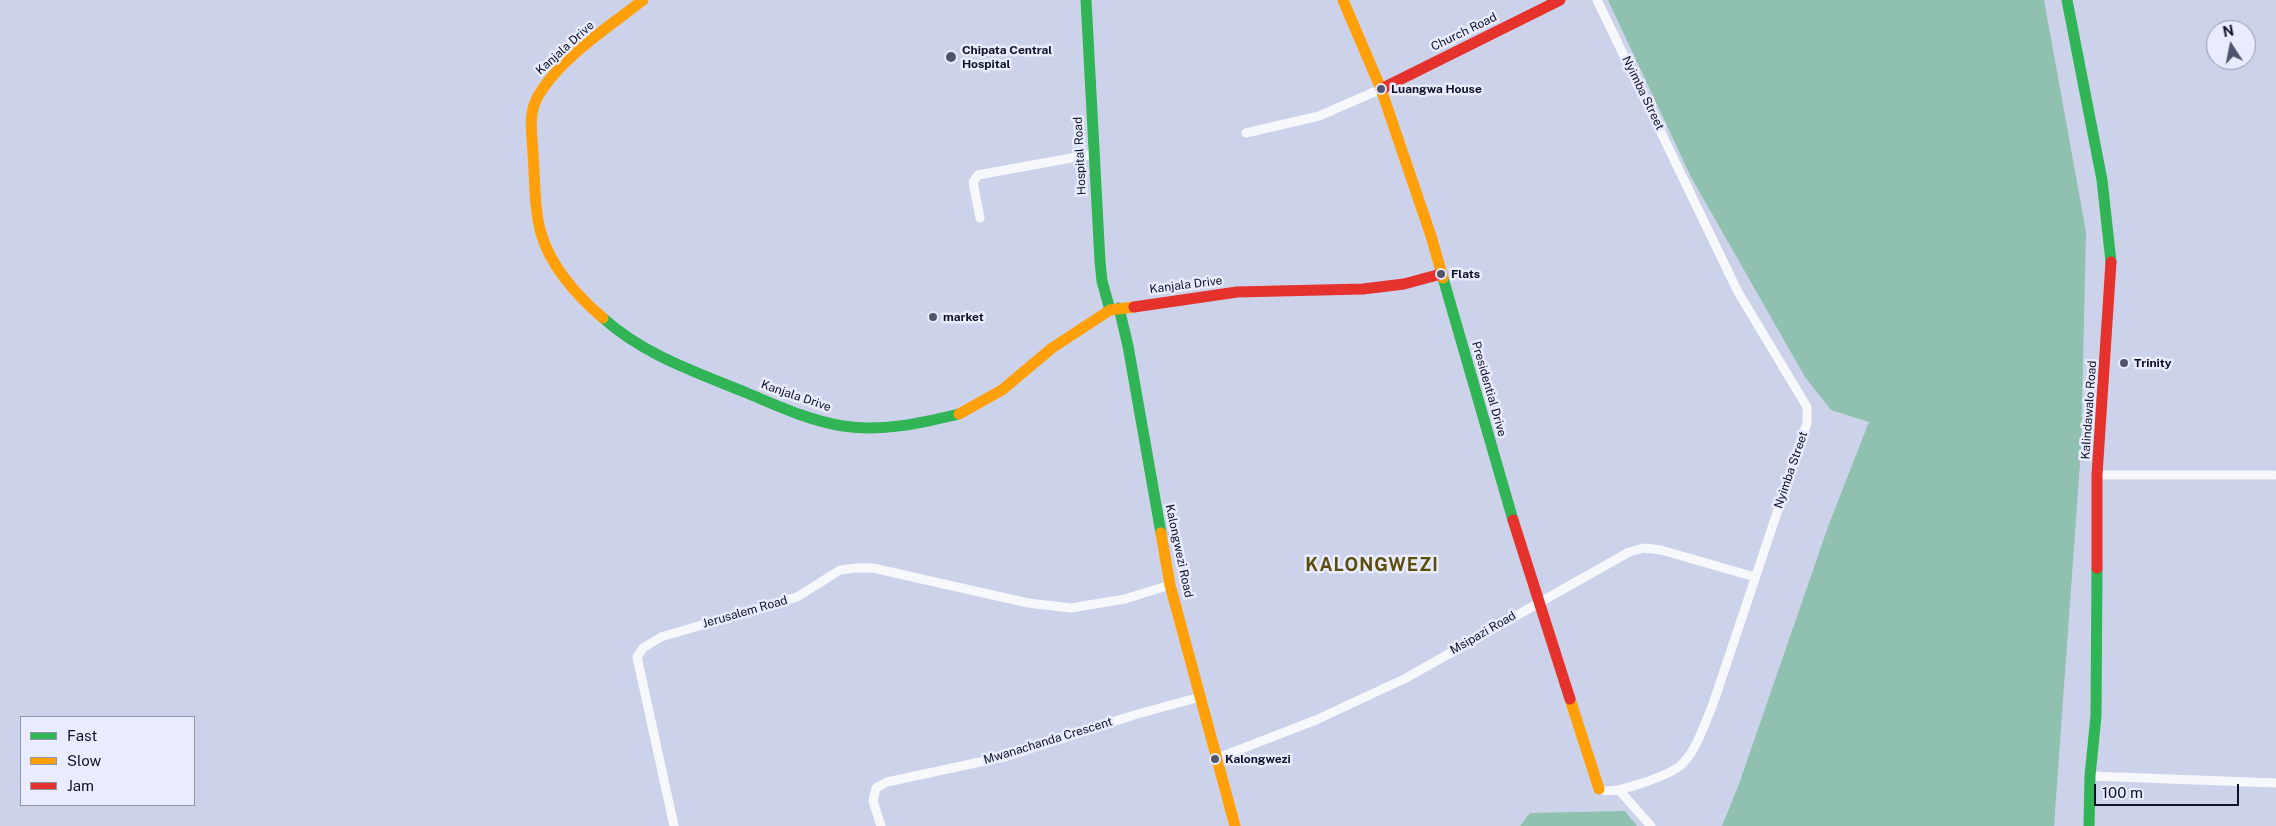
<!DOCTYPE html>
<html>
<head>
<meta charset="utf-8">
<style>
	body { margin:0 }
	#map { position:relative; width:2276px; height:826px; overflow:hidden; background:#ccd2ea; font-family:"Public Sans",sans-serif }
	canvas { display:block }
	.legend { position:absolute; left:20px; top:716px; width:175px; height:90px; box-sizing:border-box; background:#e8ecfe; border:1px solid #9195a8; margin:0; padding:6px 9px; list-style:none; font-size:15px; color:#0f1226 }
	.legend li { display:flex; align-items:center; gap:10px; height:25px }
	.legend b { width:25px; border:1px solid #9195a8 }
	.north { position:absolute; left:2206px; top:20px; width:50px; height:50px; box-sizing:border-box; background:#e8ecfe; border:1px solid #9195a8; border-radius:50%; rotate:349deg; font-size:14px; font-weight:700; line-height:20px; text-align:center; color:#0f1226 }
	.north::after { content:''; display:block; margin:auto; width:18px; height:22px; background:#51556b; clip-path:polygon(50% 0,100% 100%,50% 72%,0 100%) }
	.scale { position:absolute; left:2094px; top:784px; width:145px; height:22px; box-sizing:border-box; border:2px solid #0f1226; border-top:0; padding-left:6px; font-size:15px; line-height:18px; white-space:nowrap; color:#0f1226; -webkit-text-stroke:4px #e8ecfe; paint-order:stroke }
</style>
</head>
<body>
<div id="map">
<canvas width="2276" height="826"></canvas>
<ul class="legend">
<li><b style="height:6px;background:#30b455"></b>Fast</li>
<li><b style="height:6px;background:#ff9f0a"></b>Slow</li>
<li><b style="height:6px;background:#e5322d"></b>Jam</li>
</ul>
<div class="north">N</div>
<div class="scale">100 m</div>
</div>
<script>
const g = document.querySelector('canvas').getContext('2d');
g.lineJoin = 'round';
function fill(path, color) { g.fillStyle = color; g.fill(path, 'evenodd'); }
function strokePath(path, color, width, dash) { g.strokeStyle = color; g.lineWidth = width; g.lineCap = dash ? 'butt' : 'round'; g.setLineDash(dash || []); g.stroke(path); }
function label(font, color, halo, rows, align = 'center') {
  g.font = font + ' "Public Sans",sans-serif'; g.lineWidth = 5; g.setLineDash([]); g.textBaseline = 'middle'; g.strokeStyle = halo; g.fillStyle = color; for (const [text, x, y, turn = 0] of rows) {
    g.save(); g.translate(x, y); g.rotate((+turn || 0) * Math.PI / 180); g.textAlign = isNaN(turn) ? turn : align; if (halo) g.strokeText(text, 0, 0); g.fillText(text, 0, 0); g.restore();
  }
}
const green = new Path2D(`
	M1608 0H2044L2086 232 2081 449 2054 826H1722L1739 784 1829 524 1869 422 1831 410 1805 377 1691 177Z
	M1625 811 1637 826H1520L1530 813Z`);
const street = new Path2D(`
	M1597 0 1738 292 1807 407V423L1712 707C1704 725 1696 752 1680 766 1668 775 1612 797 1599 789
	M1246 133 1319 116 1381 89
	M980 218 973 182 978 175 1093 154
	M2097 475H2274
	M1215 759 1316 720 1406 678 1629 552 1644 548 1661 550 1755 577
	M2090 776 2276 783
	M1619 790 1651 826
	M674 826 637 657 643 648 661 637 797 597 840 570 856 568H873L1028 603 1071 608 1125 599 1170 585
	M881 826 873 801 876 788 887 782 1008 756 1134 715 1200 697`);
const fast = new Path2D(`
	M1086 0 1100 261 1102 281 1110 310
	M2067 0 2102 180 2111 262
	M1443 278 1513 520
	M1119 308 1128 346 1161 533
	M603 318C644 355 696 372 747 393 778 406 810 421 843 426 883 432 922 423 959 414
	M2089 826 2090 776 2096 716 2097 568`);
const slow = new Path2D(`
	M1343 0 1381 89 1431 236 1443 278
	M603 318C578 297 550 266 541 233 534 208 535 180 533 153 532 134 528 115 537 98 558 59 609 27 643 0
	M959 414 1002 390 1052 348 1110 310 1134 307
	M1161 533 1170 585 1235 826
	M1570 699 1599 789`);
const jam = new Path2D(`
	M1381 89 1560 0
	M1134 307 1237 292 1363 289 1404 284 1441 274
	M1513 520 1570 699
	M2097 568V475L2111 262`);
const markers = [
	[951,57,6,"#51556b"],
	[1381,89,5,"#51556b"],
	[1441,274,5,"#51556b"],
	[933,317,5,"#51556b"],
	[2124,363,5,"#51556b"],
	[1215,759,5,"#51556b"]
];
const streetNames = [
	["Church Road",1464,32,-26],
	["Kanjala Drive",565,48,-42],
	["Nyimba Street",1643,93,64],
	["Hospital Road",1080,156,-93],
	["Kanjala Drive",1186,285,-7],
	["Presidential Drive",1489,389,74],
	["Kanjala Drive",796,396,19],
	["Kalindawalo Road",2089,410,-86],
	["Nyimba Street",1791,470,-71],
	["Kalongwezi Road",1179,551,78],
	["Jerusalem Road",745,612,-16],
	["Msipazi Road",1483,633,-30],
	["Mwanachanda Crescent",1048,741,-17]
];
const poiNames = [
	["Chipata Central",962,50],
	["Hospital",962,64],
	["Luangwa House",1391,89],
	["Flats",1451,274],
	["market",943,317],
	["Trinity",2134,363],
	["Kalongwezi",1225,759]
];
const districtNames = [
	["KALONGWEZI",1372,565]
];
fill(green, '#90c0af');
strokePath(street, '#f7f8fc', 9);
strokePath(fast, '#30b455', 11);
strokePath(slow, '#ff9f0a', 11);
strokePath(jam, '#e5322d', 11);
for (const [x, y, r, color] of markers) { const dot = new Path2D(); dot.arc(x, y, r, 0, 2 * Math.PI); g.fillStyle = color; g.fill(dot); strokePath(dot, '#e8ecfe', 2); }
label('12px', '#0f1226', '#e8ecfe', streetNames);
label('bold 12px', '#0f1226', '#e8ecfe', poiNames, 'left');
g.letterSpacing = '1px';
label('bold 18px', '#5d4e0f', '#e8ecfe', districtNames);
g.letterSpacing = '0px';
</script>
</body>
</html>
